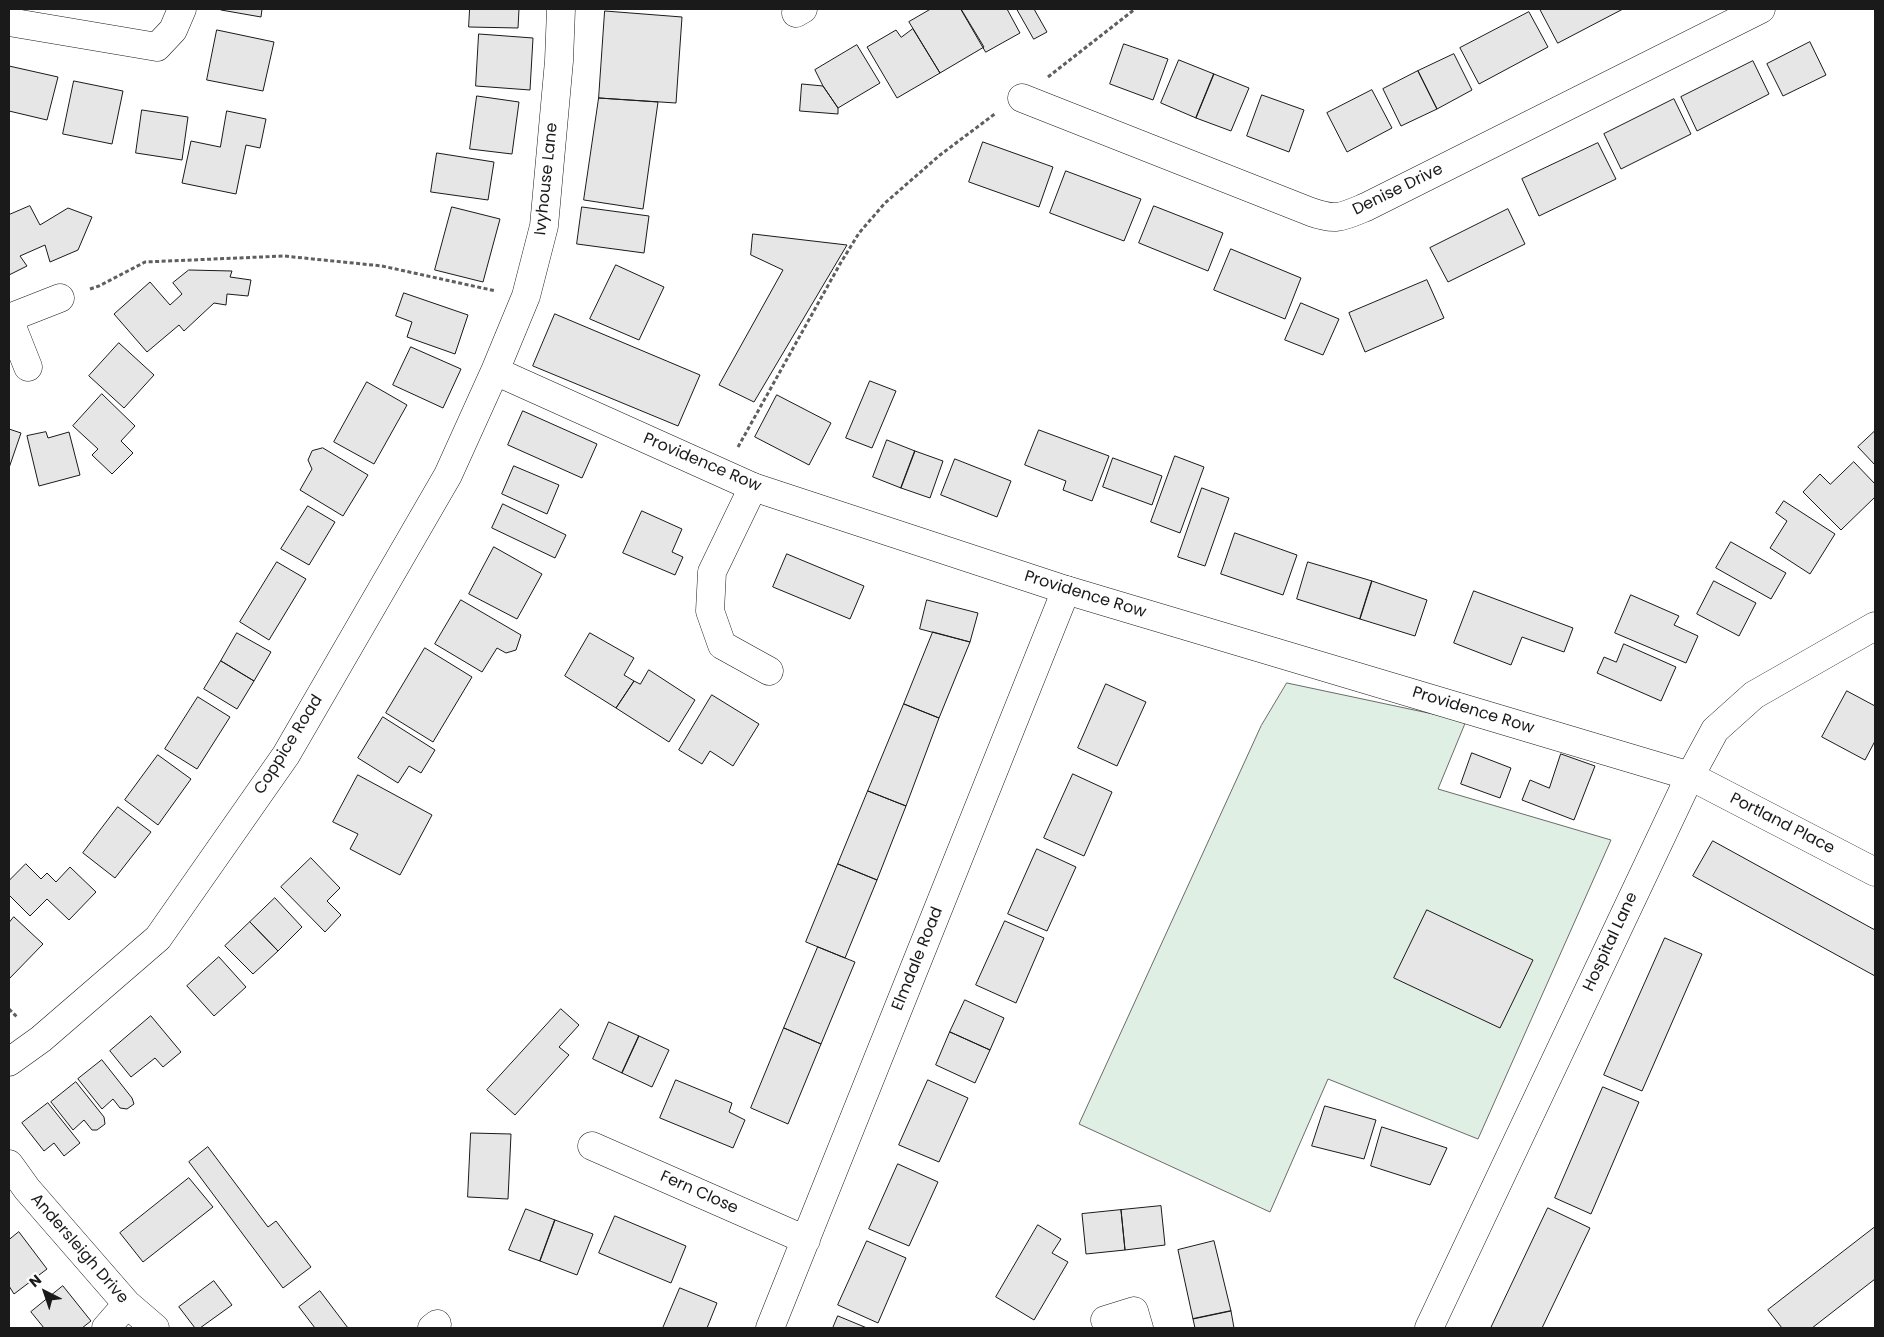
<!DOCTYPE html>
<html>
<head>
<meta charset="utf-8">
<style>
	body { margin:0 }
	#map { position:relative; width:1884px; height:1337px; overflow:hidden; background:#fff; font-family:Poppins,sans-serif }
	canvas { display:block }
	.frame { position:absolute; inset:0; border:10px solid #1a1a1a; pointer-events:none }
	.north { position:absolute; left:20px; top:1267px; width:50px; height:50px; -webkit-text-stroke:4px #fff; paint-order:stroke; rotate:319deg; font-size:14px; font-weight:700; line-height:20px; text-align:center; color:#1a1a1a }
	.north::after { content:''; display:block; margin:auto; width:18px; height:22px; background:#1a1a1a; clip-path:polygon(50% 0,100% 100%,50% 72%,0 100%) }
</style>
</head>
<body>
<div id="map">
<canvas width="1884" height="1337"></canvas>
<div class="frame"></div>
<div class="north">N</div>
</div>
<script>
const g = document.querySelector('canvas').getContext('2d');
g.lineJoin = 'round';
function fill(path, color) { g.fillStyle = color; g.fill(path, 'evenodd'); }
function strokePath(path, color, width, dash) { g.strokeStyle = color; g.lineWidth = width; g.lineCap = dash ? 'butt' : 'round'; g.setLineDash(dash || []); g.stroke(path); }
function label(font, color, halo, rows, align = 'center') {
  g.font = font + ' Poppins,sans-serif'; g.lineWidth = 4; g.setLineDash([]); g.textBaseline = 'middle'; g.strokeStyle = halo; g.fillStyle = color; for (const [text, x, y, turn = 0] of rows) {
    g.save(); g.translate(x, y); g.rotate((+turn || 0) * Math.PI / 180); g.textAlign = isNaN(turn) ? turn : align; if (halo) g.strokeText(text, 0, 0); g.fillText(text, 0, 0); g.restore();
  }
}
const green = new Path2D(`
	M1287 683 1466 721 1438 789 1611 840 1478 1139 1328 1079 1270 1212 1079 1124 1261 726Z`);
const building = new Path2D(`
	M221 9H262L261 17 221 10Z
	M470 9H519L518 28 469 27Z
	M931 9H961L984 47 940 73 909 22Z
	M961 9H1007L1020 33 986 52Z
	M1017 9H1034L1047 32 1034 39Z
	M1540 9H1623L1558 43Z
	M605 11 682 17 676 103 599 98Z
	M1529 12 1548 47 1479 84 1460 48Z
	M913 29 940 73 897 98 867 47 896 30 901 37Z
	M217 30 274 42 263 91 207 80Z
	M479 34 533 38 530 90 476 86Z
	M1810 42 1826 75 1783 96 1767 64Z
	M1124 44 1168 59 1153 100 1110 84Z
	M857 45 880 83 838 108 823 86 815 70Z
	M1454 54 1472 90 1437 109 1418 71Z
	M1179 60 1214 74 1196 118 1161 103Z
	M1753 61 1769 94 1697 131 1681 97Z
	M9 66 58 77 47 120 9 111Z
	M1418 71 1437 109 1401 126 1383 89Z
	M1214 74 1249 88 1231 131 1196 118Z
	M74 81 123 91 112 144 63 134Z
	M802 84 823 86 838 108V114L800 111Z
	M1372 90 1392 128 1347 152 1327 113Z
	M1262 95 1304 110 1289 152 1247 136Z
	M477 96 519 102 512 154 470 149Z
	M599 98 658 102 643 209 584 200Z
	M1674 99 1691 134 1621 169 1604 134Z
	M142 110 188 117 182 160 136 153Z
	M227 111 266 119 260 148 246 145 236 194 182 183 191 141 220 147Z
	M983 142 1053 167 1039 207 969 182Z
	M1598 143 1616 179 1539 216 1522 179Z
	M437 153 494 162 488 200 431 192Z
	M1066 171 1141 199 1124 241 1050 213Z
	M30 206 40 225 68 208 92 217 78 250 50 262 45 245 20 256 27 266 9 275V215Z
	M1154 206 1223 233 1208 271 1139 243Z
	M452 207 500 219 483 282 435 270Z
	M582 207 649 216 644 253 577 244Z
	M1508 209 1525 244 1448 282 1430 248Z
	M753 234 847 245 754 402 719 385 783 270 751 255Z
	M1231 249 1301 278 1285 319 1214 290Z
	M616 265 664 287 639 340 590 319Z
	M189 270 232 271 230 277 251 280 248 296 227 294 226 305 214 303 184 331 179 325 147 352 114 314 150 282 170 305 182 294 173 283Z
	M1427 280 1444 318 1365 352 1349 313Z
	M404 293 468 315 455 354 407 337 412 322 396 316Z
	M1301 303 1339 319 1323 355 1285 340Z
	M555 314 700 375 678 426 533 366Z
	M119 343 154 375 124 408 89 376Z
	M411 347 461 369 443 408 393 385Z
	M870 381 896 391 872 448 846 438Z
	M367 382 407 405 374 464 334 442Z
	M102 394 135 426 121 441 133 453 112 474 92 455 98 449 73 426Z
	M777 395 831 423 809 465 755 437Z
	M523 411 597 444 582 478 508 445Z
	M9 429 21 433 9 468Z
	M1039 430 1109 456 1092 501 1063 490 1066 481 1025 465Z
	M1875 431V465L1858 447Z
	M46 432 48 438 69 432 80 475 39 486 27 436Z
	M887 440 915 451 901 488 873 477Z
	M323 448 368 475 343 516 300 490 312 469 308 460 312 451Z
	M915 451 943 461 930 498 901 488Z
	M1175 456 1204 467 1180 533 1151 522Z
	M1113 458 1162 476 1152 505 1103 487Z
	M955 459 1011 481 997 517 941 495Z
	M1854 462 1875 484V497L1841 530 1803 492 1820 474 1830 484Z
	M514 466 559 485 547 514 502 494Z
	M1202 488 1229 498 1205 566 1178 557Z
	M1784 501 1835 534 1810 574 1770 548 1787 521 1776 513Z
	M503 504 566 535 555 558 492 528Z
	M308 506 335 522 309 565 281 549Z
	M642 511 682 529 672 552 683 557 675 575 623 553Z
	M1235 533 1297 555 1283 595 1221 574Z
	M1731 542 1786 573 1771 599 1716 568Z
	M494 547 542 574 517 619 469 594Z
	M787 554 864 586 850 619 773 587Z
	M277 562 306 579 269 640 240 622Z
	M1308 562 1372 581 1360 619 1297 599Z
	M1372 581 1427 600 1415 636 1360 619Z
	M1714 581 1756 603 1739 636 1697 614Z
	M1474 591 1573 628 1564 652 1522 637 1511 665 1454 643Z
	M1631 595 1679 616 1674 625 1698 636 1686 663 1615 633Z
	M461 600 521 635 516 650 506 653 497 648 482 672 435 644Z
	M927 600 978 613 970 642 920 629Z
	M933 632 970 642 939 718 904 704Z
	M237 633 271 652 254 681 221 661Z
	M590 633 634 658 624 675 634 681 616 708 565 676Z
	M1624 644 1676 667 1661 701 1597 673 1604 657 1616 662Z
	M425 648 472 677 433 742 386 713Z
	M221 661 254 681 237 709 204 689Z
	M649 670 695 700 669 742 616 708 634 681 640 684Z
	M1106 684 1146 702 1117 766 1078 748Z
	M1847 691 1875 706V741L1865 760 1822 737Z
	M712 695 759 724 733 766 710 751 702 764 679 750Z
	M198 697 230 717 197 769 165 749Z
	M904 704 939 718 906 806 868 791Z
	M383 717 435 750 421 773 409 766 398 783 358 758Z
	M1472 753 1511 768 1500 798 1461 784Z
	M1561 754 1595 766 1574 820 1522 800 1530 780 1549 788Z
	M158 755 191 779 158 825 125 800Z
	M1073 774 1112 792 1084 856 1044 838Z
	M358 775 432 815 400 875 350 849 358 834 333 822Z
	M868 791 906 806 877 880 838 864Z
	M118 807 151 832 115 878 83 853Z
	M1713 841 1875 930V976L1693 876Z
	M1037 849 1076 867 1047 931 1008 914Z
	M311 858 340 888 327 901 341 915 325 932 281 887Z
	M26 864 41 879 47 873 56 882 70 867 96 892 69 920 47 899 30 916 9 895V881Z
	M838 864 877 880 845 958 806 942Z
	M275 898 302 927 278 951 250 922Z
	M1427 910 1533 960 1500 1028 1394 978Z
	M14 917 43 944 9 979V923Z
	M1005 921 1044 938 1016 1003 976 985Z
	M250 922 278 951 253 974 225 946Z
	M1665 938 1702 954 1642 1091 1604 1075Z
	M818 947 855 962 821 1044 784 1028Z
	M219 957 246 987 214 1016 187 986Z
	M965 1000 1004 1018 990 1050 950 1032Z
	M561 1009 579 1025 559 1047 569 1055 515 1115 487 1090Z
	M151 1016 181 1052 163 1067 155 1058 131 1077 110 1051Z
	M609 1022 639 1036 622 1073 593 1059Z
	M784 1028 821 1044 788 1124 751 1108Z
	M950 1032 990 1050 975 1083 936 1065Z
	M639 1036 669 1050 652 1087 622 1073Z
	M102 1060 132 1098 134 1104 127 1109 120 1108 113 1099 102 1109 78 1079Z
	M676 1080 732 1103 729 1112 745 1120 733 1148 660 1118Z
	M928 1080 968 1098 939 1162 899 1145Z
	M76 1082 104 1117 105 1124 97 1130H92L84 1120 73 1130 51 1102Z
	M1603 1087 1639 1102 1591 1214 1555 1198Z
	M48 1103 80 1143 64 1156 54 1143 44 1151 22 1123Z
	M1325 1106 1376 1120 1364 1159 1312 1146Z
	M1382 1127 1447 1148 1430 1185 1371 1166Z
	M471 1133 511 1134 508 1199 468 1197Z
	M208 1147 268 1227 276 1221 311 1267 283 1288 189 1162Z
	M898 1164 938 1182 909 1246 869 1229Z
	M189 1178 213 1207 143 1262 120 1233Z
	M1161 1206 1165 1245 1125 1250 1121 1210Z
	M1548 1208 1590 1228 1542 1328H1491Z
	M526 1209 555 1220 540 1261 509 1250Z
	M1121 1210 1125 1250 1086 1254 1082 1214Z
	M615 1216 686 1246 671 1283 599 1253Z
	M555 1220 593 1234 577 1275 540 1261Z
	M1038 1225 1061 1239 1052 1253 1068 1262 1034 1320 996 1297Z
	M1875 1227V1279L1812 1328H1782L1768 1310Z
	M19 1232 47 1269 14 1294 9 1286V1240Z
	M867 1241 906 1258 878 1323 838 1305Z
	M1214 1241 1231 1311 1193 1319 1178 1250Z
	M214 1281 232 1305 200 1328H195L179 1307Z
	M63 1286 91 1321 82 1328H44L31 1312Z
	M680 1288 717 1303 707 1328H663Z
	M320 1291 348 1328H315L299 1307Z
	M1231 1311 1234 1328H1195L1193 1319Z
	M838 1316 867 1328H833Z`);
const path = new Path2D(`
	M1048 77 1135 9
	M90 289 99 286 145 262 284 256 382 266 496 291
	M738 447 840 264 859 233 885 203 940 155 996 113
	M9 1009 17 1017`);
const street = new Path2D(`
	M796 13 803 9
	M9 22 157 47 173 30 182 9
	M1022 98 1311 212C1336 221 1342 217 1366 207L1761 9
	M9 318 60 298
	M9 319 28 367
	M753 487 712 572 710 611 722 645 769 671
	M592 1146 806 1240
	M9 1164 27 1189 127 1304 155 1328
	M1105 1320 1134 1311 1139 1328
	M106 1328 127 1304
	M432 1328 437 1324
	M770 1328 1066 590
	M1429 1328 1690 776 1715 730 1754 695 1875 626`);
const secondary = new Path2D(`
	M495 371 753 487 1066 590 1690 776 1875 872
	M9 1062 41 1039 158 938 286 755 448 475 495 371 526 296 544 226 559 61 561 9`);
const streetNames = [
	["Ivyhouse Lane",547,179,-84],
	["Denise Drive",1398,190,-26],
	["Providence Row",702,463,23],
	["Providence Row",1085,595,17],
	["Providence Row",1473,711,17],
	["Coppice Road",289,745,-58],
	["Portland Place",1782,824,27],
	["Hospital Lane",1611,942,-65],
	["Elmdale Road",918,959,-68],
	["Fern Close",699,1193,24],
	["Andersleigh Drive",79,1249,49]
];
fill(green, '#e0efe3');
strokePath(green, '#6a6a6a', 1);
fill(building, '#e6e6e6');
strokePath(building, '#1a1a1a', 1);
strokePath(street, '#1a1a1a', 29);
strokePath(secondary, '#1a1a1a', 29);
strokePath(path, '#5f5f5f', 3, [4, 2.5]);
strokePath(street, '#fff', 28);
strokePath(secondary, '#fff', 28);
label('16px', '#1a1a1a', '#fff', streetNames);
</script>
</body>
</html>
